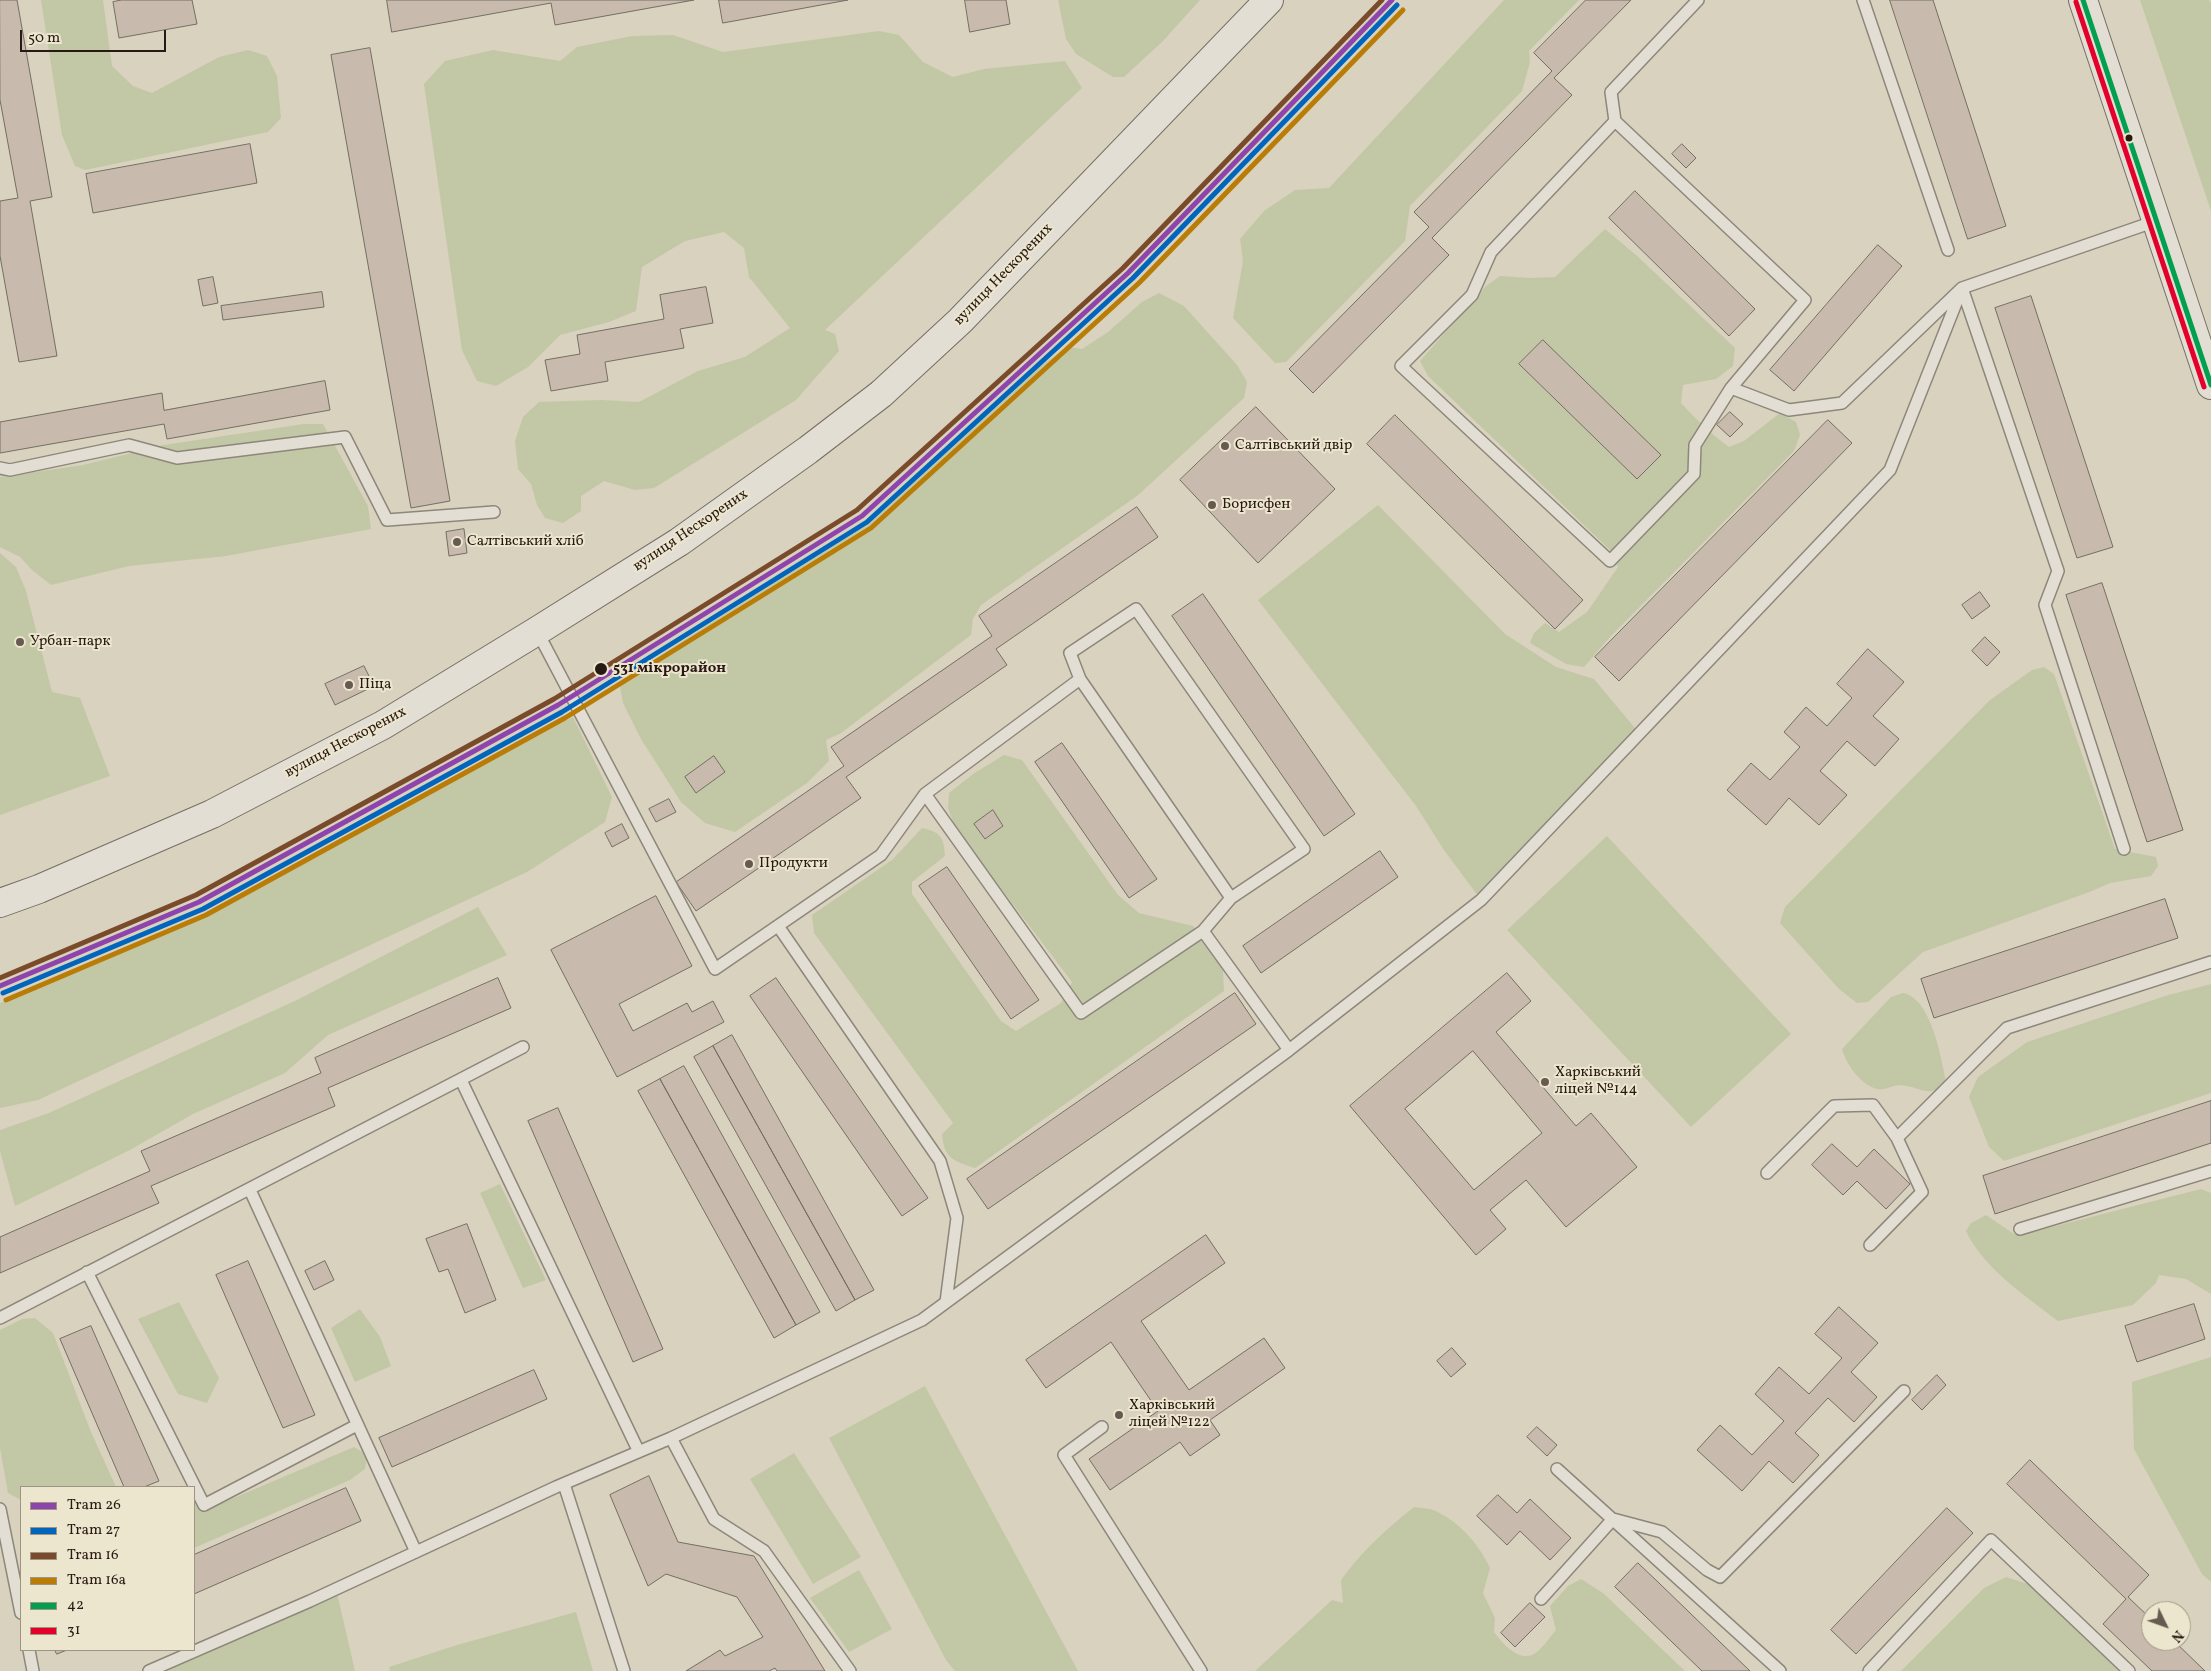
<!DOCTYPE html>
<html>
<head>
<meta charset="utf-8">
<style>
	body { margin:0 }
	#map { position:relative; width:2211px; height:1671px; overflow:hidden; background:#d9d2be; font-family:Vollkorn,serif }
	canvas { display:block }
	.legend { position:absolute; left:20px; top:1486px; width:175px; height:165px; box-sizing:border-box; background:#ede6ce; border:1px solid #9f9484; margin:0; padding:6px 9px; list-style:none; font-size:15px; color:#291914 }
	.legend li { display:flex; align-items:center; gap:10px; height:25px }
	.legend b { width:25px; border:1px solid #9f9484 }
	.north { position:absolute; left:2141px; top:1601px; width:50px; height:50px; box-sizing:border-box; background:#ede6ce; border:1px solid #9f9484; border-radius:50%; rotate:132deg; font-size:14px; font-weight:700; line-height:20px; text-align:center; color:#291914 }
	.north::after { content:''; display:block; margin:auto; width:18px; height:22px; background:#675a50; clip-path:polygon(50% 0,100% 100%,50% 72%,0 100%) }
	.scale { position:absolute; left:20px; top:30px; width:146px; height:22px; box-sizing:border-box; border:2px solid #291914; border-top:0; padding-left:6px; font-size:15px; line-height:18px; white-space:nowrap; color:#291914; -webkit-text-stroke:4px #ede6ce; paint-order:stroke }
</style>
</head>
<body>
<div id="map">
<canvas width="2211" height="1671"></canvas>
<ul class="legend">
<li><b style="height:6px;background:#8e44ad"></b>Tram 26</li>
<li><b style="height:6px;background:#0065bd"></b>Tram 27</li>
<li><b style="height:6px;background:#7a4b2a"></b>Tram 16</li>
<li><b style="height:6px;background:#b97c06"></b>Tram 16a</li>
<li><b style="height:6px;background:#029f4e"></b>42</li>
<li><b style="height:6px;background:#e4002b"></b>31</li>
</ul>
<div class="north">N</div>
<div class="scale">50 m</div>
</div>
<script>
const g = document.querySelector('canvas').getContext('2d');
g.lineJoin = 'round';
function fill(path, color) { g.fillStyle = color; g.fill(path, 'evenodd'); }
function strokePath(path, color, width, dash) { g.strokeStyle = color; g.lineWidth = width; g.lineCap = dash ? 'butt' : 'round'; g.setLineDash(dash || []); g.stroke(path); }
function label(font, color, halo, rows, align = 'center') {
  g.font = font + ' Vollkorn,serif'; g.lineWidth = 4; g.setLineDash([]); g.textBaseline = 'middle'; g.strokeStyle = halo; g.fillStyle = color; for (const [text, x, y, turn = 0] of rows) {
    g.save(); g.translate(x, y); g.rotate((+turn || 0) * Math.PI / 180); g.textAlign = isNaN(turn) ? turn : align; if (halo) g.strokeText(text, 0, 0); g.fillText(text, 0, 0); g.restore();
  }
}
const green = new Path2D(`
	M41 0H103L112 66 133 86 152 93 219 57 248 50 267 56 277 76 281 118 268 132 85 170 75 166 62 135Z
	M1058 0H1200L1162 42 1124 77H1113L1076 54 1066 39Z
	M1504 0H1579L1529 51 1530 62 1522 91 1410 206 1405 241 1286 362 1275 363 1233 318 1243 261 1240 239 1264 211 1295 190 1329 188Z
	M2140 0H2209L2211 3V211Z
	M879 31 899 35 923 62 953 77 984 69 1065 61 1082 88 825 330 835 334 839 351 796 400 654 488 635 490 604 481 581 496V511L563 523 545 518 537 505 531 484 518 469 515 441 523 417 539 402 601 400 639 402 698 371 745 357 790 328 749 277 744 248 724 232 685 241 642 267 636 311 609 322 560 335 528 367 496 386 477 381 462 350 424 84 445 61 493 50 560 61 577 47 632 36 673 35 723 52Z
	M1605 229 1636 255 1735 348 1733 366 1716 379 1683 385 1681 403C1696 419 1711 434 1729 447L1744 441 1780 413 1796 422 1800 435 1794 451 1610 637 1584 667 1566 664 1530 643 1534 633 1545 623 1559 632 1587 612 1618 567 1610 550 1428 376 1420 361 1486 286 1500 276 1530 278 1555 277Z
	M1159 293 1184 306 1237 365 1247 382 1244 398 1137 496 981 605 973 619 971 635 841 733 826 740 829 761 807 783 735 832 705 823 681 802 641 739 623 703 619 682 864 524 1042 365 1067 347 1082 349 1108 332 1142 302Z
	M304 424H323L368 506 371 529 226 556 129 566 51 585 32 570 20 557 0 547V477L83 465 164 445Z
	M1378 505 1505 634 1556 667 1594 679 1639 733 1481 900 1444 850 1416 806 1258 600Z
	M0 553 16 567 26 591 52 692 80 698 110 776 0 815Z
	M2044 667 2054 674 2115 849 2156 857 2158 866 2151 876 2110 883 2092 891 1923 952 1868 1002 1857 1003 1839 989 1780 923 1785 907 1990 700 2032 670Z
	M573 717 612 797 605 822 527 872 38 1100 0 1108V1003L165 934Z
	M1004 755 1022 760 1118 895 1139 913 1193 926 1223 970 1224 991 975 1168C954 1161 944 1159 942 1134L953 1123 814 933 812 915 892 860 922 828C941 832 944 838 945 856L912 882V894L1001 1021 1016 1031 1061 1003 1072 982 955 828 948 808 949 793 973 774Z
	M1607 836 1791 1034 1691 1127 1507 930Z
	M478 907 507 955 328 1035 285 1073 193 1114 128 1151 15 1206 0 1151V1130L49 1113 297 1000Z
	M2211 984V1093L2004 1161 1989 1147 1969 1097 1978 1077 2027 1042 2165 996Z
	M1903 993C1931 998 1941 1057 1946 1081 1931 1101 1920 1086 1900 1085 1893 1085 1884 1091 1877 1089 1861 1085 1846 1064 1842 1049L1891 997Z
	M500 1184 546 1280 523 1288 480 1193Z
	M2201 1189 2211 1193V1294L2186 1279 2159 1275 2156 1283 2133 1305 2058 1321C2027 1297 1983 1268 1966 1231L1971 1223 1986 1215 2014 1234 2028 1233Z
	M179 1302 219 1378 207 1403 178 1394 138 1319Z
	M360 1309 380 1337 391 1366 355 1382 331 1328Z
	M35 1318 53 1333 91 1432 116 1487H21V1500L8 1493 0 1448V1330L22 1319Z
	M2211 1357V1582L2202 1574 2134 1449 2132 1382Z
	M925 1386 1078 1671H955L946 1660 829 1438Z
	M354 1447 361 1451 367 1458 365 1469 350 1480 194 1548V1503L203 1511Z
	M794 1453 861 1557 813 1584 750 1479Z
	M1414 1507C1420 1508 1428 1508 1433 1510 1458 1520 1479 1544 1490 1568L1483 1593 1495 1618 1494 1632C1503 1644 1521 1665 1537 1652 1544 1646 1550 1637 1556 1630L1550 1606 1568 1586 1581 1579 1603 1593 1685 1671H1255L1332 1600 1343 1603 1341 1580C1361 1552 1386 1529 1414 1507Z
	M859 1570 892 1629 849 1652 810 1598Z
	M2006 1577 2028 1584 2119 1671H1901L1984 1588Z
	M336 1589 355 1671H149Z
	M576 1612 593 1671H390L389 1667 457 1645Z`);
const building = new Path2D(`
	M0 0H17L52 197 30 201 57 356 19 362 0 256V201L18 198 0 100Z
	M122 0H192L197 24 119 38 113 2Z
	M387 0H694L555 25 551 3 392 32Z
	M719 0H848L723 23Z
	M965 0H1006L1010 24 970 32Z
	M1586 0H1631L1554 78 1572 95 1432 238 1449 255 1313 393 1289 369 1429 227 1414 212 1552 71 1534 53Z
	M1890 0H1933L2006 226 1968 239Z
	M370 48 450 501 411 508 331 55Z
	M250 144 257 183 93 213 86 174Z
	M1682 144 1696 158 1686 168 1672 154Z
	M1635 191 1755 309 1729 336 1609 218Z
	M1878 245 1902 266 1794 391 1770 370Z
	M213 277 218 303 203 306 198 280Z
	M706 287 713 323 680 329 684 348 605 362 608 381 551 391 545 360 580 354 577 335 664 319 660 295Z
	M322 292 324 307 223 320 221 306Z
	M2031 296 2113 547 2077 558 1995 308Z
	M1543 340 1661 455 1637 479 1519 364Z
	M325 381 330 410 167 439 164 424 0 453V422L162 393 164 410Z
	M1256 407 1335 489 1258 563 1180 480Z
	M1730 412 1743 424 1730 437 1717 425Z
	M1395 415 1583 600 1555 629 1367 444Z
	M1828 420 1852 443 1619 681 1595 657Z
	M1137 507 1158 537 996 649 1007 665 846 777 861 798 696 911 676 882 844 766 831 747 992 636 979 616Z
	M464 529 467 553 449 556 446 532Z
	M2102 583 2183 830 2147 842 2066 595Z
	M1980 592 1990 606 1972 619 1962 605Z
	M1203 594 1355 814 1324 836 1172 616Z
	M1985 637 2000 652 1987 666 1972 651Z
	M1868 649 1904 682 1873 716 1899 739 1875 766 1847 741 1820 771 1847 795 1819 825 1789 798 1766 825 1727 790 1751 763 1770 780 1800 747 1784 732 1806 707 1827 726 1852 698 1837 684Z
	M364 666 374 686 335 705 325 684Z
	M1062 743 1157 879 1129 898 1035 762Z
	M714 756 725 772 696 793 685 777Z
	M669 799 676 812 656 822 649 809Z
	M993 810 1003 826 985 839 974 824Z
	M622 824 629 838 612 847 605 833Z
	M1380 851 1398 877 1261 973 1243 946Z
	M947 867 1039 1000 1011 1019 919 886Z
	M656 896 692 966 619 1004 633 1031 687 1003 692 1012 713 1001 724 1022 617 1077 551 950Z
	M2165 899 2178 938 1934 1018 1921 979Z
	M1507 973 1531 1001 1496 1032 1576 1126 1591 1113 1637 1167 1566 1227 1526 1180 1490 1210 1506 1229 1476 1255 1350 1106ZM1473 1051 1542 1133 1474 1190 1405 1109Z
	M498 978 511 1008 328 1088 335 1106 151 1186 159 1203 0 1273V1237L150 1171 141 1151 321 1073 315 1058Z
	M776 978 928 1198 902 1216 750 996Z
	M1235 993 1256 1024 988 1209 967 1179Z
	M732 1035 874 1290 855 1300 713 1046Z
	M713 1046 855 1300 836 1311 694 1057Z
	M684 1066 820 1312 796 1325 660 1079Z
	M660 1079 796 1325 774 1338 638 1091Z
	M2211 1101V1143L1995 1214 1983 1176Z
	M558 1108 663 1349 633 1362 528 1121Z
	M1832 1144 1857 1167 1874 1149 1910 1184 1886 1209 1857 1181 1843 1195 1812 1165Z
	M467 1224 496 1300 465 1313 448 1269 439 1272 426 1239Z
	M1206 1235 1225 1263 1141 1321 1189 1390 1264 1338 1285 1368 1210 1420 1220 1435 1190 1456 1180 1442 1110 1490 1089 1459 1158 1411 1111 1342 1046 1388 1026 1360Z
	M248 1261 315 1415 283 1428 216 1275Z
	M325 1261 334 1280 314 1290 305 1271Z
	M2194 1304 2205 1339 2137 1362 2125 1326Z
	M1839 1307 1878 1343 1851 1372 1877 1397 1854 1422 1828 1398 1795 1433 1819 1455 1793 1483 1769 1461 1742 1491 1697 1450 1720 1425 1752 1455 1784 1421 1755 1394 1779 1367 1809 1394 1842 1358 1815 1334Z
	M91 1326 159 1481 144 1487H124L60 1339Z
	M1452 1348 1466 1364 1451 1377 1437 1361Z
	M534 1370 547 1399 392 1467 379 1438Z
	M1937 1375 1946 1385 1922 1410 1912 1400Z
	M1537 1427 1557 1445 1547 1456 1527 1437Z
	M2030 1460 2149 1575 2128 1597 2151 1619V1641H2174L2205 1671H2152L2103 1624 2126 1599 2007 1484Z
	M649 1476 678 1542 754 1556 825 1671H777L775 1668 769 1671H686L720 1650 725 1656 763 1637 737 1597 666 1574 648 1586 610 1495Z
	M346 1488 361 1521 194 1594V1555Z
	M1498 1495 1517 1513 1530 1499 1571 1538 1550 1560 1520 1531 1507 1545 1477 1516Z
	M1947 1508 1973 1533 1856 1654 1831 1630Z
	M1638 1563 1659 1583 1750 1671H1702L1615 1587Z
	M1530 1603 1545 1617 1515 1647 1501 1633Z
	M55 1650H67L57 1654Z`);
const lane = new Path2D(`
	M1863 0 1948 250
	M1615 121 1611 92 1698 0
	M0 468 10 470 129 445 177 458 345 437 387 520 494 512
	M537 631 715 969 881 855 925 794 1081 1013 1203 931 1289 1050
	M1080 679 1070 653 1136 609 1304 849 1231 898
	M925 794 1080 679 1231 898 1203 931
	M2124 849 2045 605 2058 571 1962 288 2156 221
	M778 926 940 1161 957 1218 946 1302
	M461 1080 638 1450
	M1767 1173 1834 1106 1873 1105 1897 1138 2007 1028 2211 962
	M250 1190 416 1552
	M2020 1229 2211 1171
	M1870 1245 1922 1192 1897 1138
	M87 1272 204 1505 357 1425
	M0 1318 523 1047
	M1102 1427 1064 1455 1201 1671
	M671 1438 714 1519 764 1551 850 1671
	M1557 1469 1780 1671
	M564 1484 624 1671
	M0 1509 21 1613
	M1541 1599 1613 1519 1662 1532 1707 1570 1720 1577 1904 1391
	M29 1650 33 1671
	M149 1671 310 1601 556 1487 671 1438 922 1320 1289 1050 1481 900 1890 470 1962 288 1842 403 1789 410 1731 388 1695 445 1694 474 1610 561 1401 366 1472 295 1491 252 1615 121 1805 300 1731 388
	M1869 1671 1991 1540 2129 1671`);
const secondary = new Path2D(`
	M2083 0 2211 385
	M0 903 39 889 212 814 383 725 537 631 679 542 808 450 881 394 960 321 1269 0`);
const bus1 = new Path2D(`
	M2083 0 2211 385`);
const bus2 = new Path2D(`
	M2076 2 2204 387`);
const tram1 = new Path2D(`
	M0 986 199 902 558 705 862 516 1128 273 1392 0`);
const tram2 = new Path2D(`
	M3 993 203 909 562 712 867 522 1133 278 1397 5`);
const tram3 = new Path2D(`
	M0 978 196 895 554 699 857 510 1123 268 1382 0`);
const tram4 = new Path2D(`
	M6 1000 206 915 565 718 871 528 1139 283 1403 10`);
const markers = [
	[2129,138,4.5,"#291914"],
	[1225,446,5,"#675a50"],
	[1212,505,5,"#675a50"],
	[457,542,5,"#675a50"],
	[20,642,5,"#675a50"],
	[601,669,7,"#291914"],
	[349,685,5,"#675a50"],
	[749,864,5,"#675a50"],
	[1545,1082,5,"#675a50"],
	[1119,1415,5,"#675a50"]
];
const streetNames = [
	["вулиця Нескорених",1004,275,-46],
	["вулиця Нескорених",691,531,-34],
	["вулиця Нескорених",346,743,-28]
];
const poiNames = [
	["Салтівський двір",1235,446],
	["Борисфен",1222,505],
	["Салтівський хліб",467,542],
	["Урбан-парк",30,642],
	["Піца",359,685],
	["Продукти",759,864],
	["Харківський",1555,1073],
	["ліцей №144",1555,1090],
	["Харківський",1129,1406],
	["ліцей №122",1129,1423]
];
const stopNames = [
	["531 мікрорайон",613,669]
];
fill(green, '#c2c8a5');
fill(building, '#c9baae');
strokePath(building, '#746e64', 1);
strokePath(lane, '#8d877b', 14);
strokePath(secondary, '#746e64', 30);
strokePath(lane, '#e2ded4', 11);
strokePath(secondary, '#e2ded4', 28);
strokePath(bus1, '#029f4e', 5);
strokePath(bus2, '#e4002b', 5);
strokePath(tram1, '#8e44ad', 5);
strokePath(tram2, '#0065bd', 5);
strokePath(tram3, '#7a4b2a', 5);
strokePath(tram4, '#b97c06', 5);
for (const [x, y, r, color] of markers) { const dot = new Path2D(); dot.arc(x, y, r, 0, 2 * Math.PI); g.fillStyle = color; g.fill(dot); strokePath(dot, '#ede6ce', 2); }
label('15px', '#291914', '#ede6ce', streetNames);
label('15px', '#291914', '#ede6ce', poiNames, 'left');
label('bold 15px', '#291914', '#ede6ce', stopNames, 'left');
</script>
</body>
</html>
